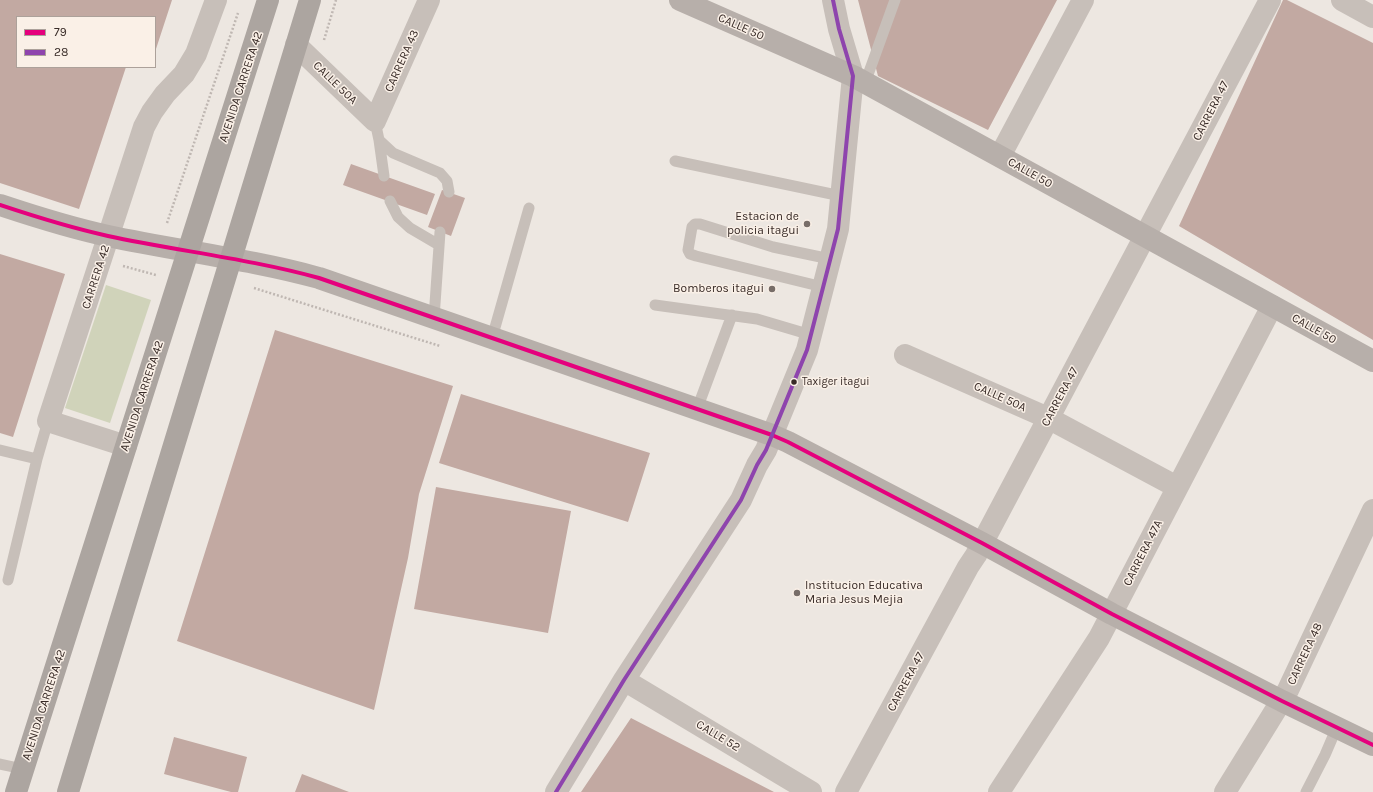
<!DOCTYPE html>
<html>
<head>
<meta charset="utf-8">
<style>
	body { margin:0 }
	#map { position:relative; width:1373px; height:792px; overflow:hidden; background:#ede7e1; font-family:Karla,sans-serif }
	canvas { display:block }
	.legend { position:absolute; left:16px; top:16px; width:140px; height:52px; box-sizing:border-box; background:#faf0e7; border:1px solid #aca19a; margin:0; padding:5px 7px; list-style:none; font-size:12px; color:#382b27 }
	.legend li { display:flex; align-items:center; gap:8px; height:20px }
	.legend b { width:20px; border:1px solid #aca19a }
</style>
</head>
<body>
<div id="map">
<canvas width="1373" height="792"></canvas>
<ul class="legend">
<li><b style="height:5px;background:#e5007d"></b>79</li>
<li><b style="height:5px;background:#8e44ad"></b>28</li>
</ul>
</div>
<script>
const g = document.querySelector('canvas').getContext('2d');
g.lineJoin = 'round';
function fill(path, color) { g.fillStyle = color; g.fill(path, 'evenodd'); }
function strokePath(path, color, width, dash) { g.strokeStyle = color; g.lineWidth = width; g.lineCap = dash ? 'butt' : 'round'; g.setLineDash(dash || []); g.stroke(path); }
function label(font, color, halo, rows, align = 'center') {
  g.font = font + ' Karla,sans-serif'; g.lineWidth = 3; g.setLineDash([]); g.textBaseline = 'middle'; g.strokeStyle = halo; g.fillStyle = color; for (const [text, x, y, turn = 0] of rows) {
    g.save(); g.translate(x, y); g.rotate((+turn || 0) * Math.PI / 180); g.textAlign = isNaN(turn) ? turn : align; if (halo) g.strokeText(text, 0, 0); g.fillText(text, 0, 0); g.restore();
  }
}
const green = new Path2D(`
	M106 285 151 300 110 423 65 408Z`);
const building = new Path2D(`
	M0 0H172L155 52V17H17V67H126L79 209 0 183Z
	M858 0H1057L988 130 878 76Z
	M1283 0H1287L1373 43V340L1179 226Z
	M351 164 435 194 427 215 343 185Z
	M442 190 465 198 451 236 428 227Z
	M0 254 65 274 13 437 0 433Z
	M275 330 453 386 419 494 408 558 374 710 177 641Z
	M461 394 650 453 628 522 439 463Z
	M436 487 571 511 548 633 414 609Z
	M631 718 774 792H581Z
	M174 737 247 757 238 792H231L164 774Z
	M302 774 349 792H295Z`);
const path = new Path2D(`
	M324 40 336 0
	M167 223 238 13
	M123 266 156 275
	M254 288 440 346`);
const lane = new Path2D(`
	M865 83 895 0
	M375 121 379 140 393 153 440 173 447 181 449 192
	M379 140 384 176
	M675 161 841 196
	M390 201 398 217 410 228 439 245
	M823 287 696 256 690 254 688 250 692 227 695 224H700L773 247 830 259
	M655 305 757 319 811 335
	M434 318 440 232
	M492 338 529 208
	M697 409 732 315
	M0 450 37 459 48 421
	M8 580 37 459
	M0 764 23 769
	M1306 792 1325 755 1337 727`);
const street = new Path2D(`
	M1342 0 1373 17
	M296 45 375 121 429 0
	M1000 156 1083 0
	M905 355 1048 418 1177 487
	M126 446 48 421 144 127 152 112 165 94 184 74 196 54 216 0
	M624 680 811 792
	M556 792 624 680 741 500 757 465 766 450 807 350 838 229 853 76 839 29 833 0
	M846 792 968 567 976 555 1270 0
	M999 792 1099 638 1272 306
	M1225 792 1288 690 1373 510`);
const secondary = new Path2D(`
	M680 0 853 76 1373 361
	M0 205C36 217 71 228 108 236 178 251 250 259 319 278L772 435 788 442 982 543 1112 614 1282 701 1373 745`);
const highway = new Path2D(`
	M16 792 268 0
	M68 792 310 0`);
const bus1 = new Path2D(`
	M0 205C36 217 71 228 108 236 178 251 250 259 319 278L772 435 788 442 982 543 1112 614 1282 701 1373 745`);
const bus2 = new Path2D(`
	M556 792 624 680 741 500 757 465 766 450 807 350 838 229 853 76 839 29 833 0`);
const markers = [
	[807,224,4,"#776d68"],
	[772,289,4,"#776d68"],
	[794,382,3.5,"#382b27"],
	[797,593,4,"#776d68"]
];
const busNames = [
	["Taxiger itagui",802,382]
];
const streetNames = [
	["CALLE 50",741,27,24],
	["CARRERA 43",402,61,-66],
	["CALLE 50A",335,83,44],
	["AVENIDA CARRERA 42",241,87,-72],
	["CARRERA 47",1211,111,-63],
	["CALLE 50",1030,173,29],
	["CARRERA 42",96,277,-72],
	["CALLE 50",1314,329,29],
	["AVENIDA CARRERA 42",142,396,-72],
	["CALLE 50A",1000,397,24],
	["CARRERA 47",1060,397,-62],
	["CARRERA 47A",1143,553,-63],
	["CARRERA 48",1305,654,-65],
	["CARRERA 47",906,682,-62],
	["AVENIDA CARRERA 42",44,705,-72],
	["CALLE 52",718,736,31]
];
const poiNames = [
	["Estacion de",799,217],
	["policia itagui",799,231],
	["Bomberos itagui",764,289],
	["Institucion Educativa",805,586,"left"],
	["Maria Jesus Mejia",805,600,"left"]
];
fill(green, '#d0d3ba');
fill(building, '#c2a9a2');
strokePath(path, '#bfb7b2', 2.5, [2, 2]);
strokePath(lane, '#c7bfb9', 11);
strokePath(street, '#c7bfb9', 22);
strokePath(secondary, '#b7afaa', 22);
strokePath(highway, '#aca5a0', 22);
strokePath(bus1, '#e5007d', 4);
strokePath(bus2, '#8e44ad', 4);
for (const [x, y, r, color] of markers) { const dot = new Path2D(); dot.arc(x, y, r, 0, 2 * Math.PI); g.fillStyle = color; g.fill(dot); strokePath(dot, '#faf0e7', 1.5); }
label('11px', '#382b27', '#faf0e7', busNames, 'left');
label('12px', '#382b27', '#faf0e7', streetNames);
label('12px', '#382b27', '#faf0e7', poiNames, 'right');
</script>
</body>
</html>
